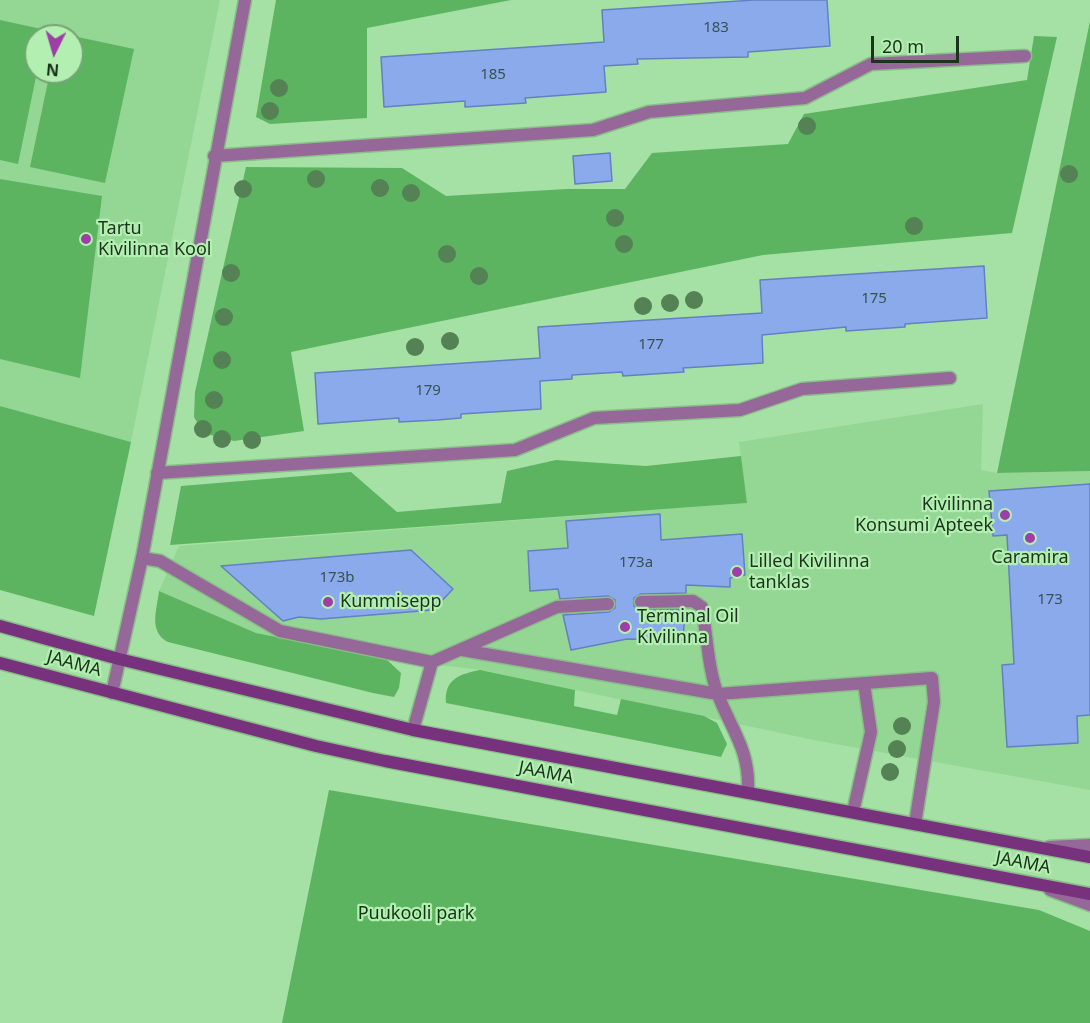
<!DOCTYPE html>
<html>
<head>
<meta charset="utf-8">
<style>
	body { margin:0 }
	#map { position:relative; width:1090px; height:1023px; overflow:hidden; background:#a5e1a4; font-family:"Noto Sans",sans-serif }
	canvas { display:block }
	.north { position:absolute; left:24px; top:24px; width:60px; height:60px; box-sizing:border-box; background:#b2efb1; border:2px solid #76a476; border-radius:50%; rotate:185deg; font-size:16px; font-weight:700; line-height:24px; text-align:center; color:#1c341d }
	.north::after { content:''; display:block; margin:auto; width:21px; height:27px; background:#9e3ea6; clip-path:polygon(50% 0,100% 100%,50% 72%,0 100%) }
	.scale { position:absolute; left:871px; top:36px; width:88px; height:27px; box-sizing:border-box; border:3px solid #1c341d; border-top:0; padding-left:8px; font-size:18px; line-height:21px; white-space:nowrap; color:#1c341d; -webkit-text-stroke:4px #b2efb1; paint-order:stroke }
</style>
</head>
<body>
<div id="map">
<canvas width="1090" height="1023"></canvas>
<div class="north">N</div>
<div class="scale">20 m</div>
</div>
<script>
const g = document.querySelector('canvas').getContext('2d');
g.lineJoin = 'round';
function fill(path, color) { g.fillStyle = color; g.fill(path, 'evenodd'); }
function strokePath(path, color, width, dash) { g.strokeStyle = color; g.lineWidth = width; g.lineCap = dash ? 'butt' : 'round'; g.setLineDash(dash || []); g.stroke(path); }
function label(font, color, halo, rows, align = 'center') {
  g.font = font + ' "Noto Sans",sans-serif'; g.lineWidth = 4.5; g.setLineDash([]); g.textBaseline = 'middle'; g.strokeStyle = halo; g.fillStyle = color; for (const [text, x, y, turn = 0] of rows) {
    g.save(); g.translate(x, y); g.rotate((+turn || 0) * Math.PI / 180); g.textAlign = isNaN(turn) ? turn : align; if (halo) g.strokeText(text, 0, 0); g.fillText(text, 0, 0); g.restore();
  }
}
const built = new Path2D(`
	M0 0H220L131 442 0 406ZM36 36H72V72H36Z
	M983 404 981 470 997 473 1090 471V790L819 741 480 670 385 658 256 633 159 591 179 546 747 503 739 442Z`);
const green = new Path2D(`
	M276 0H511L367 28V118L270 124 256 117Z
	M0 20 46 30 45 36H36L37 72 18 164 0 160Z
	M1090 21V471L997 473Z
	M59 33 134 49 105 183 30 167 50 72H72V36H58Z
	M1034 36 1057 37 1012 233 763 255 291 352 304 431 234 441 203 433 194 417 195 392 246 167 402 168 446 196 567 189H625L652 153 788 144 804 114 1027 80Z
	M0 179 102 196 80 378 0 359Z
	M0 406 131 442 94 616 0 590Z
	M741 456 747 503 170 545 181 486 351 472 397 512 501 503 507 471 556 460 646 466Z
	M159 591 256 633 385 658 401 673 399 688 394 697 373 693 168 642C148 632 157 609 159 591Z
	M480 670 575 690 574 706 617 715 621 699 704 716 717 723 727 744 721 757 446 703C444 679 460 674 480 670Z
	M329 790 1039 910 1090 931V1023H282Z`);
const building = new Path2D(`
	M754 0H827L830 46 748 52V57L637 59 638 64 604 66 606 92 525 98 526 103 465 107V101L384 107 381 57 604 42 602 10Z
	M610 153 612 181 575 184 573 156Z
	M984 266 987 318 905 324V327L846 331V327L762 335 763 363 683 368 684 372 623 376 622 372 572 375V379L540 381 541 409 461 414V418L437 420 399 422V418L318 424 315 373 540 358 538 327 762 313 760 280Z
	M1090 484V715L1077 716 1078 743 1007 747 1002 665 1014 664 1007 535 993 536 989 491Z
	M660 514 661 540 742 534 745 575 730 578V587L686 585V593L641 594 634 598V606L641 610 685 609 683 640 627 639 571 650 563 615 609 612 615 608V600L608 596 560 599 558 589 530 591 528 551 568 548 566 521Z
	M411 550 453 589 433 610 321 619 299 617 283 621 221 566Z`);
const service = new Path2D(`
	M142 558 160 561 280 631 432 662
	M641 602 693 601 702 607C707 635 708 669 718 695 732 731 750 750 748 792
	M462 650 718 694 932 678 934 702 915 824
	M413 730 432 662 557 607 608 604
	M853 812 871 732 864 683
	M1049 847 1090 845
	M1050 890 1090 905`);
const minor = new Path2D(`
	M214 156 593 130 649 112 805 98 871 64 1025 56
	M157 473 515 450 594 418 740 410 802 389 950 378
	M112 693 142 558 245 0`);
const secondary = new Path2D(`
	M0 626 119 659 413 730 1090 857
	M0 663 316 746 385 761 1090 894`);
const trees = [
	[279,88],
	[270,111],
	[807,126],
	[1069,174],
	[316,179],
	[380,188],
	[243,189],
	[411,193],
	[615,218],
	[914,226],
	[624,244],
	[447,254],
	[231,273],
	[479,276],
	[694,300],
	[670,303],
	[643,306],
	[224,317],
	[450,341],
	[415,347],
	[222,360],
	[214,400],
	[203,429],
	[222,439],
	[252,440],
	[902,726],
	[897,749],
	[890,772]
];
const markers = [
	[86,239,6,"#9e3ea6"],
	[1005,515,6,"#9e3ea6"],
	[1030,538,6,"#9e3ea6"],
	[737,572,6,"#9e3ea6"],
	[328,602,6,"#9e3ea6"],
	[625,627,6,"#9e3ea6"]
];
const numberNames = [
	["183",716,28],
	["185",493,75],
	["175",874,299],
	["177",651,345],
	["179",428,391],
	["173a",636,563],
	["173b",337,578],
	["173",1050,600]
];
const poiNames = [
	["Tartu",98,229],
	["Kivilinna Kool",98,250],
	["Kivilinna",993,505,"right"],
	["Konsumi Apteek",993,526,"right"],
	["Caramira",1030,558,"center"],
	["Lilled Kivilinna",749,562],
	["tanklas",749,583],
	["Kummisepp",340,602],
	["Terminal Oil",637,617],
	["Kivilinna",637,638]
];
const streetNames = [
	["JAAMA",74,664,15],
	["JAAMA",546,773,11],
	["JAAMA",1023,863,11]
];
const parkNames = [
	["Puukooli park",416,914]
];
fill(built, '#94d694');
fill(green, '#5db460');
fill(building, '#8aaaec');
strokePath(building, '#6381c1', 1.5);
strokePath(service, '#8abe89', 15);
strokePath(minor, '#8abe89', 15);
strokePath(secondary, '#8abe89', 15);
strokePath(service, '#966799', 12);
strokePath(minor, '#966799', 12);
strokePath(secondary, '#77317d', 12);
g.fillStyle = '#548254';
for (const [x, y] of trees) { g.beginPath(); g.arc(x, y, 9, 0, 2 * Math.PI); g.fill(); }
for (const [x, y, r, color] of markers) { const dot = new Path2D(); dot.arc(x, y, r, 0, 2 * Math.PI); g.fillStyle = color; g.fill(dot); strokePath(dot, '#b2efb1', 2); }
label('15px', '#385251', null, numberNames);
label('18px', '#1c341d', '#b2efb1', poiNames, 'left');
label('18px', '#1c341d', '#b2efb1', streetNames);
label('18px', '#113413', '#b2efb1', parkNames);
</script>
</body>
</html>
